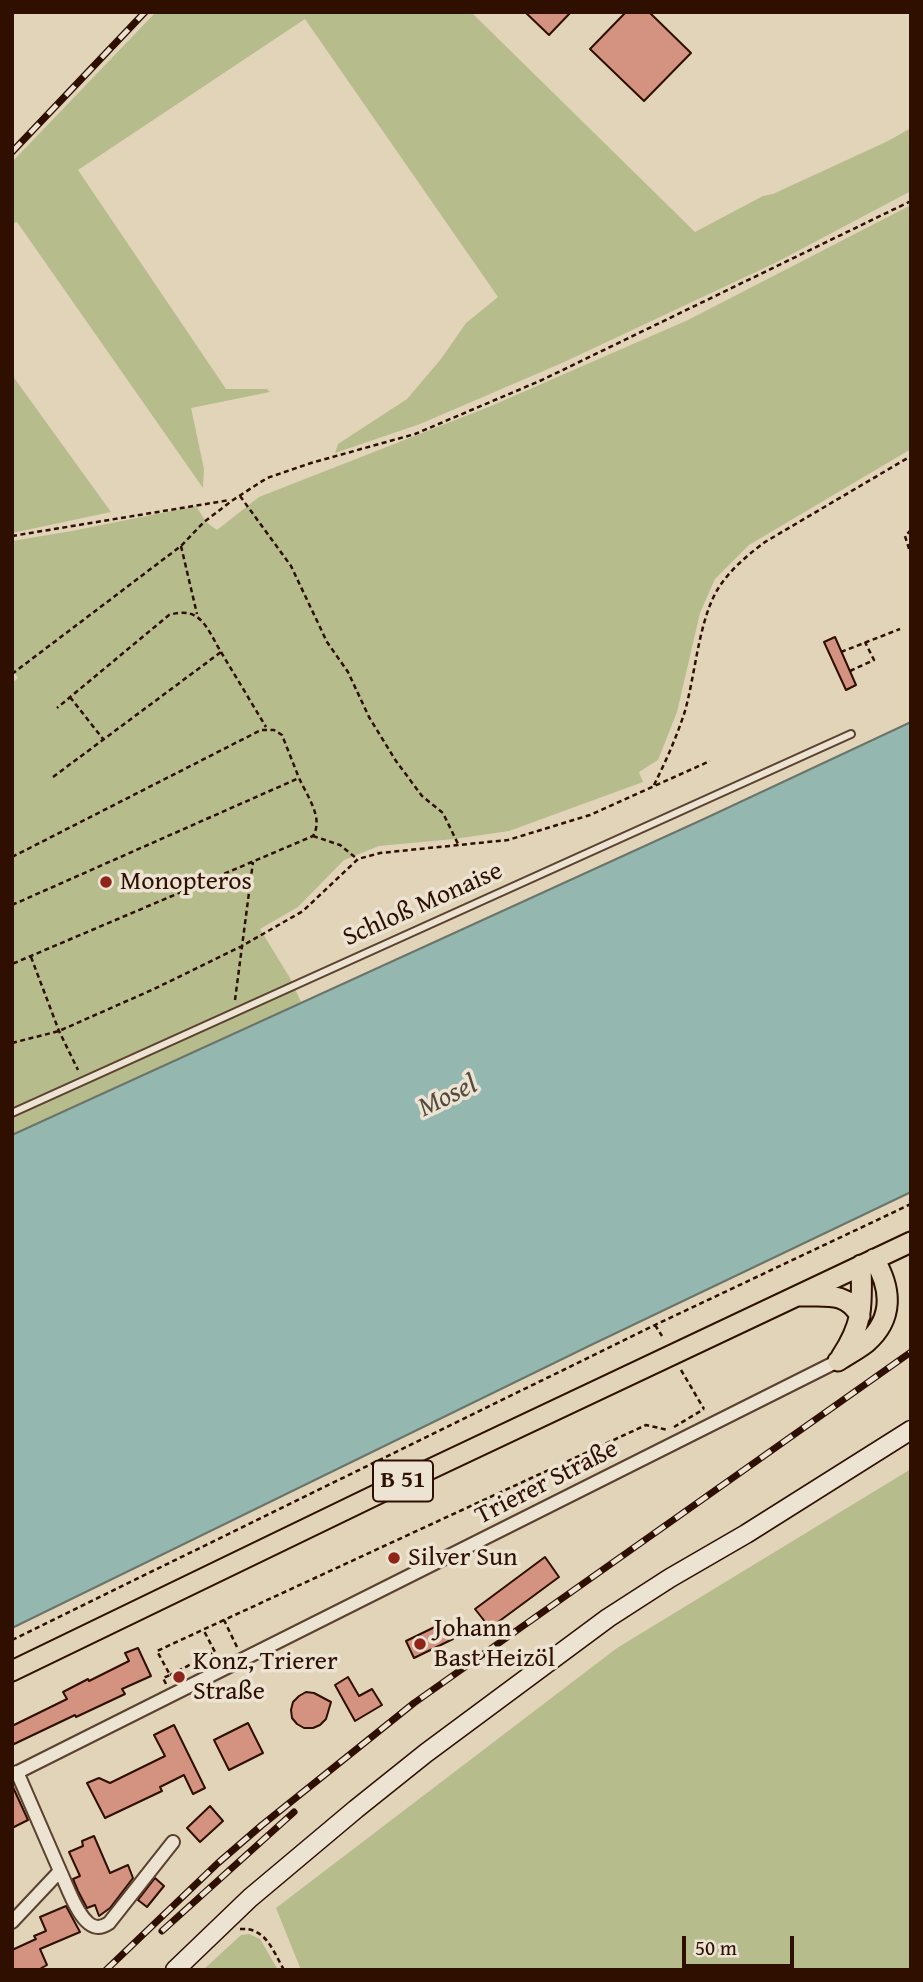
<!DOCTYPE html>
<html>
<head>
<meta charset="utf-8">
<style>
	body { margin:0 }
	#map { position:relative; width:923px; height:1982px; overflow:hidden; background:#e1d4b9; font-family:"Gentium Book Plus",serif }
	canvas { display:block }
	.frame { position:absolute; inset:0; border:14px solid #2e0f00; pointer-events:none }
	.scale { position:absolute; left:682px; top:1936px; width:112px; height:32px; box-sizing:border-box; border:4px solid #2e0f00; border-top:0; padding-left:9px; font-size:21px; line-height:24px; white-space:nowrap; color:#2e0f00; -webkit-text-stroke:5px #ece3d2; paint-order:stroke }
</style>
</head>
<body>
<div id="map">
<canvas width="923" height="1982"></canvas>
<div class="frame"></div>
<div class="scale">50 m</div>
</div>
<script>
const g = document.querySelector('canvas').getContext('2d');
g.lineJoin = 'round';
function fill(path, color) { g.fillStyle = color; g.fill(path, 'evenodd'); }
function strokePath(path, color, width, dash) { g.strokeStyle = color; g.lineWidth = width; g.lineCap = dash ? 'butt' : 'round'; g.setLineDash(dash || []); g.stroke(path); }
function label(font, color, halo, rows, align = 'center') {
  g.font = font + ' "Gentium Book Plus",serif'; g.lineWidth = 7; g.setLineDash([]); g.textBaseline = 'middle'; g.strokeStyle = halo; g.fillStyle = color; for (const [text, x, y, turn = 0] of rows) {
    g.save(); g.translate(x, y); g.rotate((+turn || 0) * Math.PI / 180); g.textAlign = isNaN(turn) ? turn : align; if (halo) g.strokeText(text, 0, 0); g.fillText(text, 0, 0); g.restore();
  }
}
const green = new Path2D(`
	M156 12H471L695 232 763 196 773 194 888 141 911 128V191L775 263 562 363 420 424 335 453 338 444 407 399 441 359 466 323 498 297 305 19 78 170 226 389H267L270 392 191 408 204 469 203 488 17 222 12 224V162Z
	M911 205V449L749 545 715 579 700 613 677 712 658 760 639 772 643 782 509 831 454 839 379 846 344 860 298 907 260 929 290 978 301 1002 12 1135V683L18 678 12 668V541L72 531 196 506 206 522 217 530 259 497 491 406 688 320Z
	M12 375 111 512 12 533Z
	M911 1469V1970H301L276 1908 617 1648Z
	M249 1934 260 1939 278 1970H203L241 1935Z`);
const water = new Path2D(`
	M911 722V1192L591 1345 12 1628V1135L706 818Z`);
const building = new Path2D(`
	M525 12H571L549 35Z
	M626 12H649L691 53 644 101 590 49Z
	M835 637 856 685 846 690 824 642Z
	M545 1557 559 1577 490 1628 475 1609Z
	M445 1622 453 1639 414 1658 406 1641Z
	M138 1648 151 1676 122 1689 125 1694 76 1717 75 1715 12 1745V1726L67 1699 63 1692 88 1679 89 1681 129 1661 125 1653Z
	M348 1677 359 1696 372 1689 382 1705 355 1721 335 1685Z
	M306 1692 314 1693 331 1702 326 1719 320 1725 313 1728H304L297 1724 292 1718 291 1710 293 1702 299 1696Z
	M248 1723 263 1753 229 1770 214 1740Z
	M174 1725 205 1788 193 1794 184 1775 160 1787 162 1791 105 1818 87 1783 99 1778 110 1783 165 1756 154 1735Z
	M12 1785 28 1820 12 1828Z
	M210 1806 223 1821 200 1842 187 1828Z
	M94 1836 110 1873 128 1865 133 1878 110 1908 99 1916 95 1905 87 1908 78 1891 73 1879 80 1876 69 1852 83 1846 82 1841Z
	M155 1878 164 1886 147 1907 138 1900Z
	M66 1906 80 1932 40 1949 47 1965 38 1970H12V1950L36 1939 34 1936 46 1931 40 1917Z`);
const path = new Path2D(`
	M240 496 291 566 327 642 348 672 369 717 396 761 422 796 443 813 459 846
	M911 530 905 536 911 555
	M12 536 230 500
	M181 546 197 614
	M221 652 266 727
	M841 652 900 629
	M850 671 874 660 865 642
	M12 674 181 546 204 522 233 500 267 478 311 463 415 434 542 380 911 201
	M70 697 103 739
	M53 777 221 652C207 629 201 605 169 615L57 708
	M654 785C666 761 677 736 685 711 695 675 698 629 714 596 725 574 745 557 765 542L911 456
	M313 836 340 845 356 858
	M12 857 261 730H274L282 735 299 778
	M12 905 299 778C307 796 324 818 313 836L12 964
	M31 957 59 1031 78 1070
	M235 1000 253 862
	M12 1043 59 1031 154 989 242 946 303 911 358 859 380 853 508 840 590 815 710 761
	M655 1325 662 1336
	M681 1370 704 1409
	M674 1427 704 1409
	M12 1640 655 1325 911 1204
	M237 1647 224 1620 646 1425 668 1430
	M170 1675 215 1652 203 1629
	M166 1684 163 1678 170 1675 157 1651 224 1620
	M240 1929C266 1927 273 1951 284 1970`);
const lane = new Path2D(`
	M12 1113 851 734`);
const street = new Path2D(`
	M12 1775 838 1361
	M60 1871C67 1885 80 1927 98 1927 101 1927 106 1925 109 1923L173 1842
	M12 1922 60 1871 17 1772`);
const secondary = new Path2D(`
	M175 1970 250 1898 356 1809 426 1753 608 1618 670 1578 746 1534 911 1430`);
const primary = new Path2D(`
	M800 1296C826 1297 846 1291 860 1316
	M841 1357C864 1322 862 1305 861 1265
	M838 1361C847 1355 857 1350 866 1343 894 1319 892 1289 874 1259
	M12 1671 384 1491 911 1242`);
const rail = new Path2D(`
	M12 152 145 12
	M162 1931 294 1812
	M106 1970 218 1863 262 1825 414 1703 911 1352`);
const markers = [
	[106,882,7,"#8f2418"],
	[394,1558,7,"#8f2418"],
	[420,1644,7,"#8f2418"],
	[179,1677,7,"#8f2418"]
];
const shields = [
	[403,1481,60]
];
const shieldNames = [
	["B 51",403,1481]
];
const poiNames = [
	["Monopteros",120,882],
	["Silver Sun",408,1558],
	["Johann",434,1629],
	["Bast Heizöl",434,1659],
	["Konz, Trierer",193,1662],
	["Straße",193,1692]
];
const streetNames = [
	["Schloß Monaise",423,905,-24],
	["Trierer Straße",547,1483,-27]
];
const waterNames = [
	["Mosel",448,1097,-26]
];
fill(green, '#b7bc8c');
fill(water, '#94b8af');
strokePath(water, '#6b7469', 2);
fill(building, '#d49280');
strokePath(building, '#2e0f00', 2);
strokePath(lane, '#5b402e', 10);
strokePath(street, '#5b402e', 16);
strokePath(secondary, '#2e0f00', 21);
strokePath(primary, '#2e0f00', 23);
strokePath(path, '#2e0f00', 2.5, [5, 3.5]);
strokePath(lane, '#ece3d2', 6);
strokePath(street, '#ece3d2', 12);
strokePath(secondary, '#ece3d2', 18);
strokePath(primary, '#e1d4b9', 19);
strokePath(rail, '#2e0f00', 7);
strokePath(rail, '#ece3d2', 4.5, [13]);
for (const [x, y, r, color] of markers) { const dot = new Path2D(); dot.arc(x, y, r, 0, 2 * Math.PI); g.fillStyle = color; g.fill(dot); strokePath(dot, '#ece3d2', 2.5); }
for (const [x, y, w] of shields) { const box = new Path2D(); box.roundRect(x - w / 2, y - 20.5, w, 41, 5); g.fillStyle = '#ece3d2'; g.fill(box); strokePath(box, '#2e0f00', 2); }
label('bold 24px', '#2e0f00', null, shieldNames);
label('26px', '#2e0f00', '#ece3d2', poiNames, 'left');
label('26px', '#2e0f00', '#ece3d2', streetNames);
label('italic 28px', '#524a3d', '#ece3d2', waterNames);
</script>
</body>
</html>
